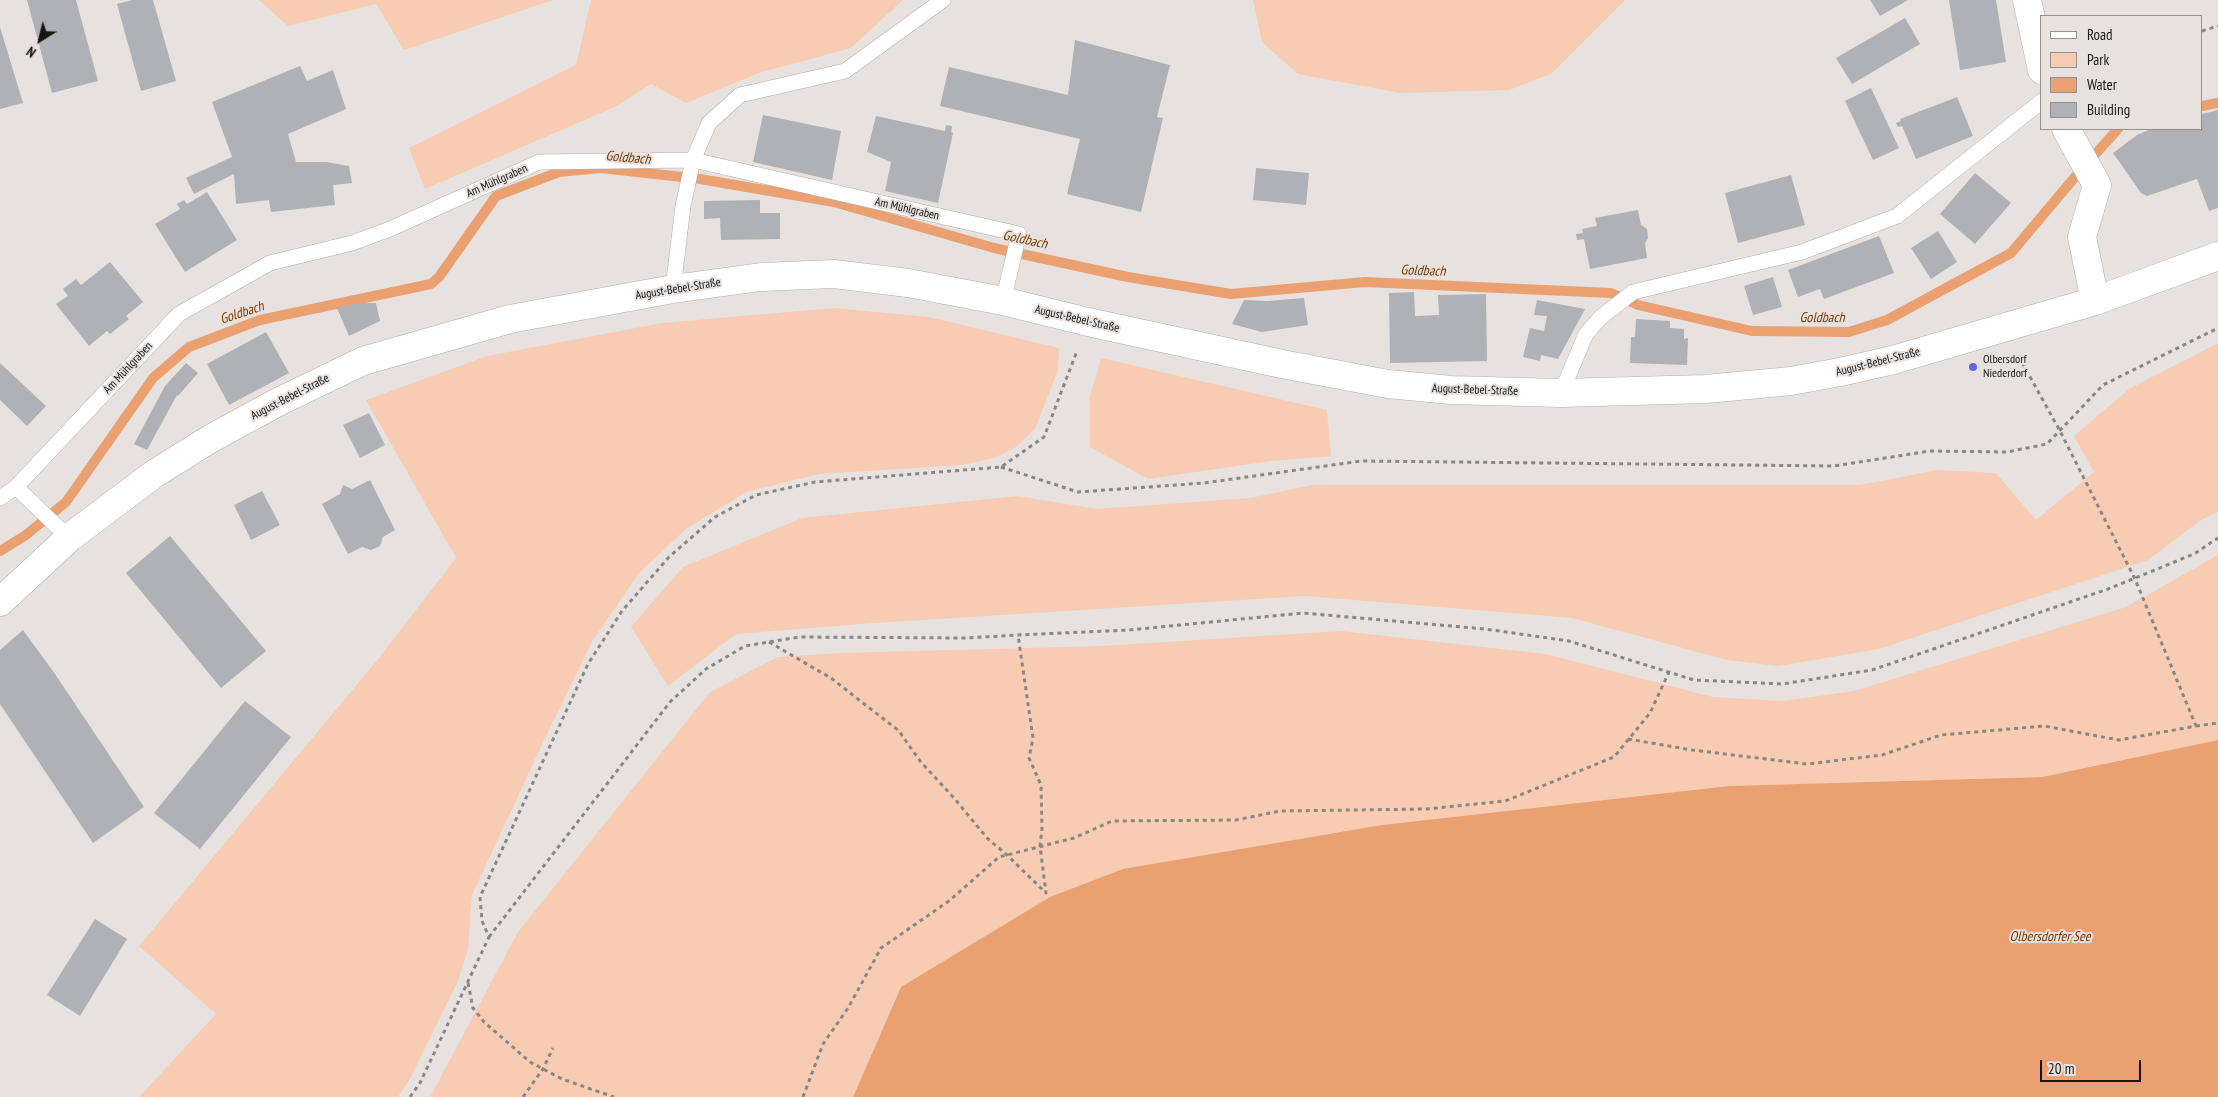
<!DOCTYPE html>
<html>
<head>
<meta charset="utf-8">
<style>
	body { margin:0 }
	#map { position:relative; width:2218px; height:1097px; overflow:hidden; background:#e7e2df; font-family:"PT Sans Narrow",sans-serif }
	canvas { display:block }
	.legend { position:absolute; left:2040px; top:15px; width:162px; height:115px; box-sizing:border-box; background:#e7e2df; border:1px solid #93908e; margin:0; padding:6px 9px; list-style:none; font-size:15px; color:#161514 }
	.legend li { display:flex; align-items:center; gap:10px; height:25px }
	.legend b { width:25px; border:1px solid #93908e }
	.north { position:absolute; left:15px; top:15px; width:50px; height:50px; -webkit-text-stroke:4px #e7e2df; paint-order:stroke; rotate:216deg; font-size:14px; font-weight:700; line-height:20px; text-align:center; color:#161514 }
	.north::after { content:''; display:block; margin:auto; width:18px; height:22px; background:#161514; clip-path:polygon(50% 0,100% 100%,50% 72%,0 100%) }
	.scale { position:absolute; left:2040px; top:1060px; width:101px; height:22px; box-sizing:border-box; border:2px solid #161514; border-top:0; padding-left:6px; font-size:15px; line-height:18px; white-space:nowrap; color:#161514; -webkit-text-stroke:4px #e7e2df; paint-order:stroke }
</style>
</head>
<body>
<div id="map">
<canvas width="2218" height="1097"></canvas>
<ul class="legend">
<li><b style="height:6px;background:#fff"></b>Road</li>
<li><b style="height:14px;background:#f7ccb2"></b>Park</li>
<li><b style="height:14px;background:#eba071"></b>Water</li>
<li><b style="height:14px;background:#b0b1b6"></b>Building</li>
</ul>
<div class="north">N</div>
<div class="scale">20 m</div>
</div>
<script>
const g = document.querySelector('canvas').getContext('2d');
g.lineJoin = 'round';
function fill(path, color) { g.fillStyle = color; g.fill(path, 'evenodd'); }
function strokePath(path, color, width, dash) { g.strokeStyle = color; g.lineWidth = width; g.lineCap = dash ? 'butt' : 'round'; g.setLineDash(dash || []); g.stroke(path); }
function label(font, color, halo, rows, align = 'center') {
  g.font = font + ' "PT Sans Narrow",sans-serif'; g.lineWidth = 4; g.setLineDash([]); g.textBaseline = 'middle'; g.strokeStyle = halo; g.fillStyle = color; for (const [text, x, y, turn = 0] of rows) {
    g.save(); g.translate(x, y); g.rotate((+turn || 0) * Math.PI / 180); g.textAlign = isNaN(turn) ? turn : align; if (halo) g.strokeText(text, 0, 0); g.fillText(text, 0, 0); g.restore();
  }
}
const green = new Path2D(`
	M259 0H553L404 50 376 4 288 26Z
	M591 0H903L851 48 759 73 686 103 651 84 617 106 425 189 409 148 576 65Z
	M1253 0H1625L1551 74 1509 90 1400 93 1298 74 1262 42Z
	M834 308 929 317 1059 348 1058 370 1035 429 1016 447 994 458 963 465 819 474 746 492 686 529 639 573 593 640 546 736 472 895 468 949 458 981 410 1079 398 1097H139L216 1014 139 946 379 658 456 558 366 400 487 356 662 323Z
	M2218 343V512L2201 520 2148 560 1879 649 1778 666 1727 660 1572 618 1305 596 874 623 736 634 668 686 631 627 683 567 802 518 1018 496 1097 509 1250 498 1312 485H1860L1938 470 1996 473 2036 520 2094 472 2074 436 2129 389Z
	M1101 358 1327 410 1331 456 1271 461 1148 479 1090 447V396Z
	M2218 555V740L2042 777 1729 786 1382 825 901 987 853 1097H430L518 932 710 692 778 657 840 653 1102 646 1341 631 1546 654 1713 697 1783 701 1854 691 2126 607Z`);
const water = new Path2D(`
	M2218 740V1097H853L901 987 1050 897 1123 869 1382 825 1729 786 2042 777Z`);
const stream = new Path2D(`
	M2202 106 2218 103
	M0 551 26 535 66 502 153 378 189 347 260 320 431 284 439 277 496 196 559 172 601 168 700 179 834 202 994 248 1128 277 1231 294 1365 282 1611 293 1638 305 1752 331 1849 332 1887 320 2011 253 2080 171 2118 129`);
const building = new Path2D(`
	M27 0H76L98 81 52 93Z
	M132 0H153L176 81 141 91 117 4Z
	M1870 0H1908L1880 16Z
	M1949 0H1996L2006 62 1960 70Z
	M1905 18 1920 44 1852 84 1836 58Z
	M0 27 23 103 0 109Z
	M1075 40 1170 65 1157 117 1163 118 1141 212 1067 194 1080 139 940 106 949 67 1068 95Z
	M300 66 307 81 333 70 346 109 288 134 296 162H326L349 166 352 183 333 185 335 205 271 212 269 200 236 204 234 174 194 194 186 178 232 157 212 102Z
	M1871 88 1899 148 1873 160 1845 101Z
	M1957 97 1973 136 1916 159 1902 126 1898 127 1896 123 1901 121 1900 119Z
	M2218 110V208L2209 211 2197 179 2147 196 2141 193 2113 153 2137 135 2151 129H2202V114Z
	M763 115 841 131 832 180 753 162Z
	M876 116 945 131 946 125 952 126 951 132 953 133 938 203 885 191 891 162 867 152Z
	M1256 168 1309 173 1306 205 1253 200Z
	M1975 173 2011 203 1975 244 1940 214Z
	M1791 175 1805 225 1738 243 1725 193Z
	M207 192 237 240 185 272 155 224 180 209 177 204 184 200 187 204Z
	M760 200V213H780V239L721 240 720 218 704 219V201Z
	M1638 210 1641 225 1647 229 1648 238 1645 243 1647 258 1590 269 1584 239 1577 240 1576 234 1583 233 1582 229 1597 226 1595 218Z
	M1938 231 1957 262 1931 279 1911 248Z
	M1879 236 1894 273 1824 299 1820 289 1798 297 1788 270Z
	M110 262 143 302 126 316 129 319 110 334 107 331 89 346 56 304 68 296 63 289 76 279 81 285Z
	M1773 277 1782 307 1753 315 1744 286Z
	M1414 292 1415 316 1439 315 1438 295 1486 294 1487 361 1390 363 1389 293Z
	M1304 298 1308 325 1262 332 1232 324 1244 300 1267 301Z
	M1537 300 1585 309 1558 359 1541 355 1540 361 1523 357 1530 328 1544 331 1547 316 1534 315Z
	M359 303H376L380 321 349 336 337 308Z
	M1636 319 1670 321V328L1684 329V339L1688 338 1687 365 1630 363 1631 337H1635Z
	M266 332 289 373 229 405 207 364Z
	M0 363 46 406 27 426 0 400Z
	M186 363 198 373 178 396 177 395 147 450 134 444 165 386Z
	M369 413 385 445 360 458 343 425Z
	M370 480 395 530 383 537 380 546 371 550 362 547 348 554 322 504 340 494 343 485 352 489Z
	M262 491 280 525 251 540 234 505Z
	M170 536 266 651 221 688 126 573Z
	M23 630 55 674 144 807 93 843 0 704V650Z
	M245 701 291 737 200 849 154 813Z
	M95 919 127 939 80 1016 47 995Z`);
const path = new Path2D(`
	M2202 31 2218 26
	M1001 467 1078 492 1204 483 1361 461 1834 466 1930 451 2007 452 2047 444 2103 385 2218 328
	M769 642 831 678 899 731 920 761 954 798 988 839 1007 855 1046 893 1040 846 1042 829 1041 785 1029 758 1033 738 1018 635
	M2196 726 2218 723
	M1628 739 1692 750 1807 764 1882 755 1941 735 2044 726 2119 740 2196 726 2135 579 2060 431 2018 355
	M489 937 670 702 706 669 745 646 799 637 966 638 1018 635 1129 630 1303 613 1485 629 1569 641 1694 680 1782 684 1872 670 2108 589 2194 554 2218 538
	M468 983 473 1008 484 1022 530 1062 562 1079 614 1097
	M410 1097 420 1083 489 937 482 921 480 897 588 664 622 611 669 557 715 517 756 495 815 482 1001 467 1044 437 1077 351
	M523 1097 543 1069 553 1048
	M803 1097 823 1044 848 1008 881 948 949 901 999 857 1074 838 1112 821 1236 820 1280 811 1427 809 1505 801 1614 757 1650 713 1669 672`);
const service = new Path2D(`
	M673 289 683 206 693 160 709 123 740 95 845 71 943 0
	M1561 393 1586 334 1601 317 1633 292 1802 252 1897 216 2042 101
	M16 487 69 538
	M0 498 16 487 179 314 270 263 352 243 390 229 539 162 693 160 1019 234 1003 301`);
const minor = new Path2D(`
	M2027 0 2042 70
	M2066 129 2097 185 2082 237 2095 301`);
const tertiary = new Path2D(`
	M0 602 69 538 154 474 210 439 278 402 363 361 510 319 673 289 761 277 834 274 908 283 1003 301 1088 322 1282 364 1388 384 1451 390 1561 393 1706 389 1791 381 1840 372 1893 360 2095 301 2218 256`);
const markers = [
	[1973,367,5,"#5b68df"]
];
const streetNames = [
	["Am Mühlgraben",497,181,-24],
	["Am Mühlgraben",907,209,13],
	["August-Bebel-Straße",678,289,-9],
	["August-Bebel-Straße",1077,319,13],
	["August-Bebel-Straße",1878,362,-14],
	["Am Mühlgraben",128,368,-47],
	["August-Bebel-Straße",1475,390,2],
	["August-Bebel-Straße",290,397,-27]
];
const poiNames = [
	["Olbersdorf",1983,360],
	["Niederdorf",1983,374]
];
const waterNames = [
	["Goldbach",628,158,5],
	["Goldbach",1025,240,12],
	["Goldbach",1423,271,2],
	["Goldbach",242,313,-18],
	["Goldbach",1822,318],
	["Olbersdorfer See",2050,937]
];
fill(green, '#f7ccb2');
fill(water, '#eba071');
strokePath(stream, '#eba071', 10);
fill(building, '#b0b1b6');
strokePath(service, '#b3aeac', 16);
strokePath(minor, '#b3aeac', 29);
strokePath(tertiary, '#b3aeac', 29);
strokePath(path, '#898684', 3, [4, 4]);
strokePath(service, '#fff', 15);
strokePath(minor, '#fff', 28);
strokePath(tertiary, '#fff', 28);
for (const [x, y, r, color] of markers) { const dot = new Path2D(); dot.arc(x, y, r, 0, 2 * Math.PI); g.fillStyle = color; g.fill(dot); strokePath(dot, '#e7e2df', 2); }
label('12px', '#161514', '#e7e2df', streetNames);
label('12px', '#161514', '#e7e2df', poiNames, 'left');
label('italic 14px', '#7c3900', '#e7e2df', waterNames);
</script>
</body>
</html>
